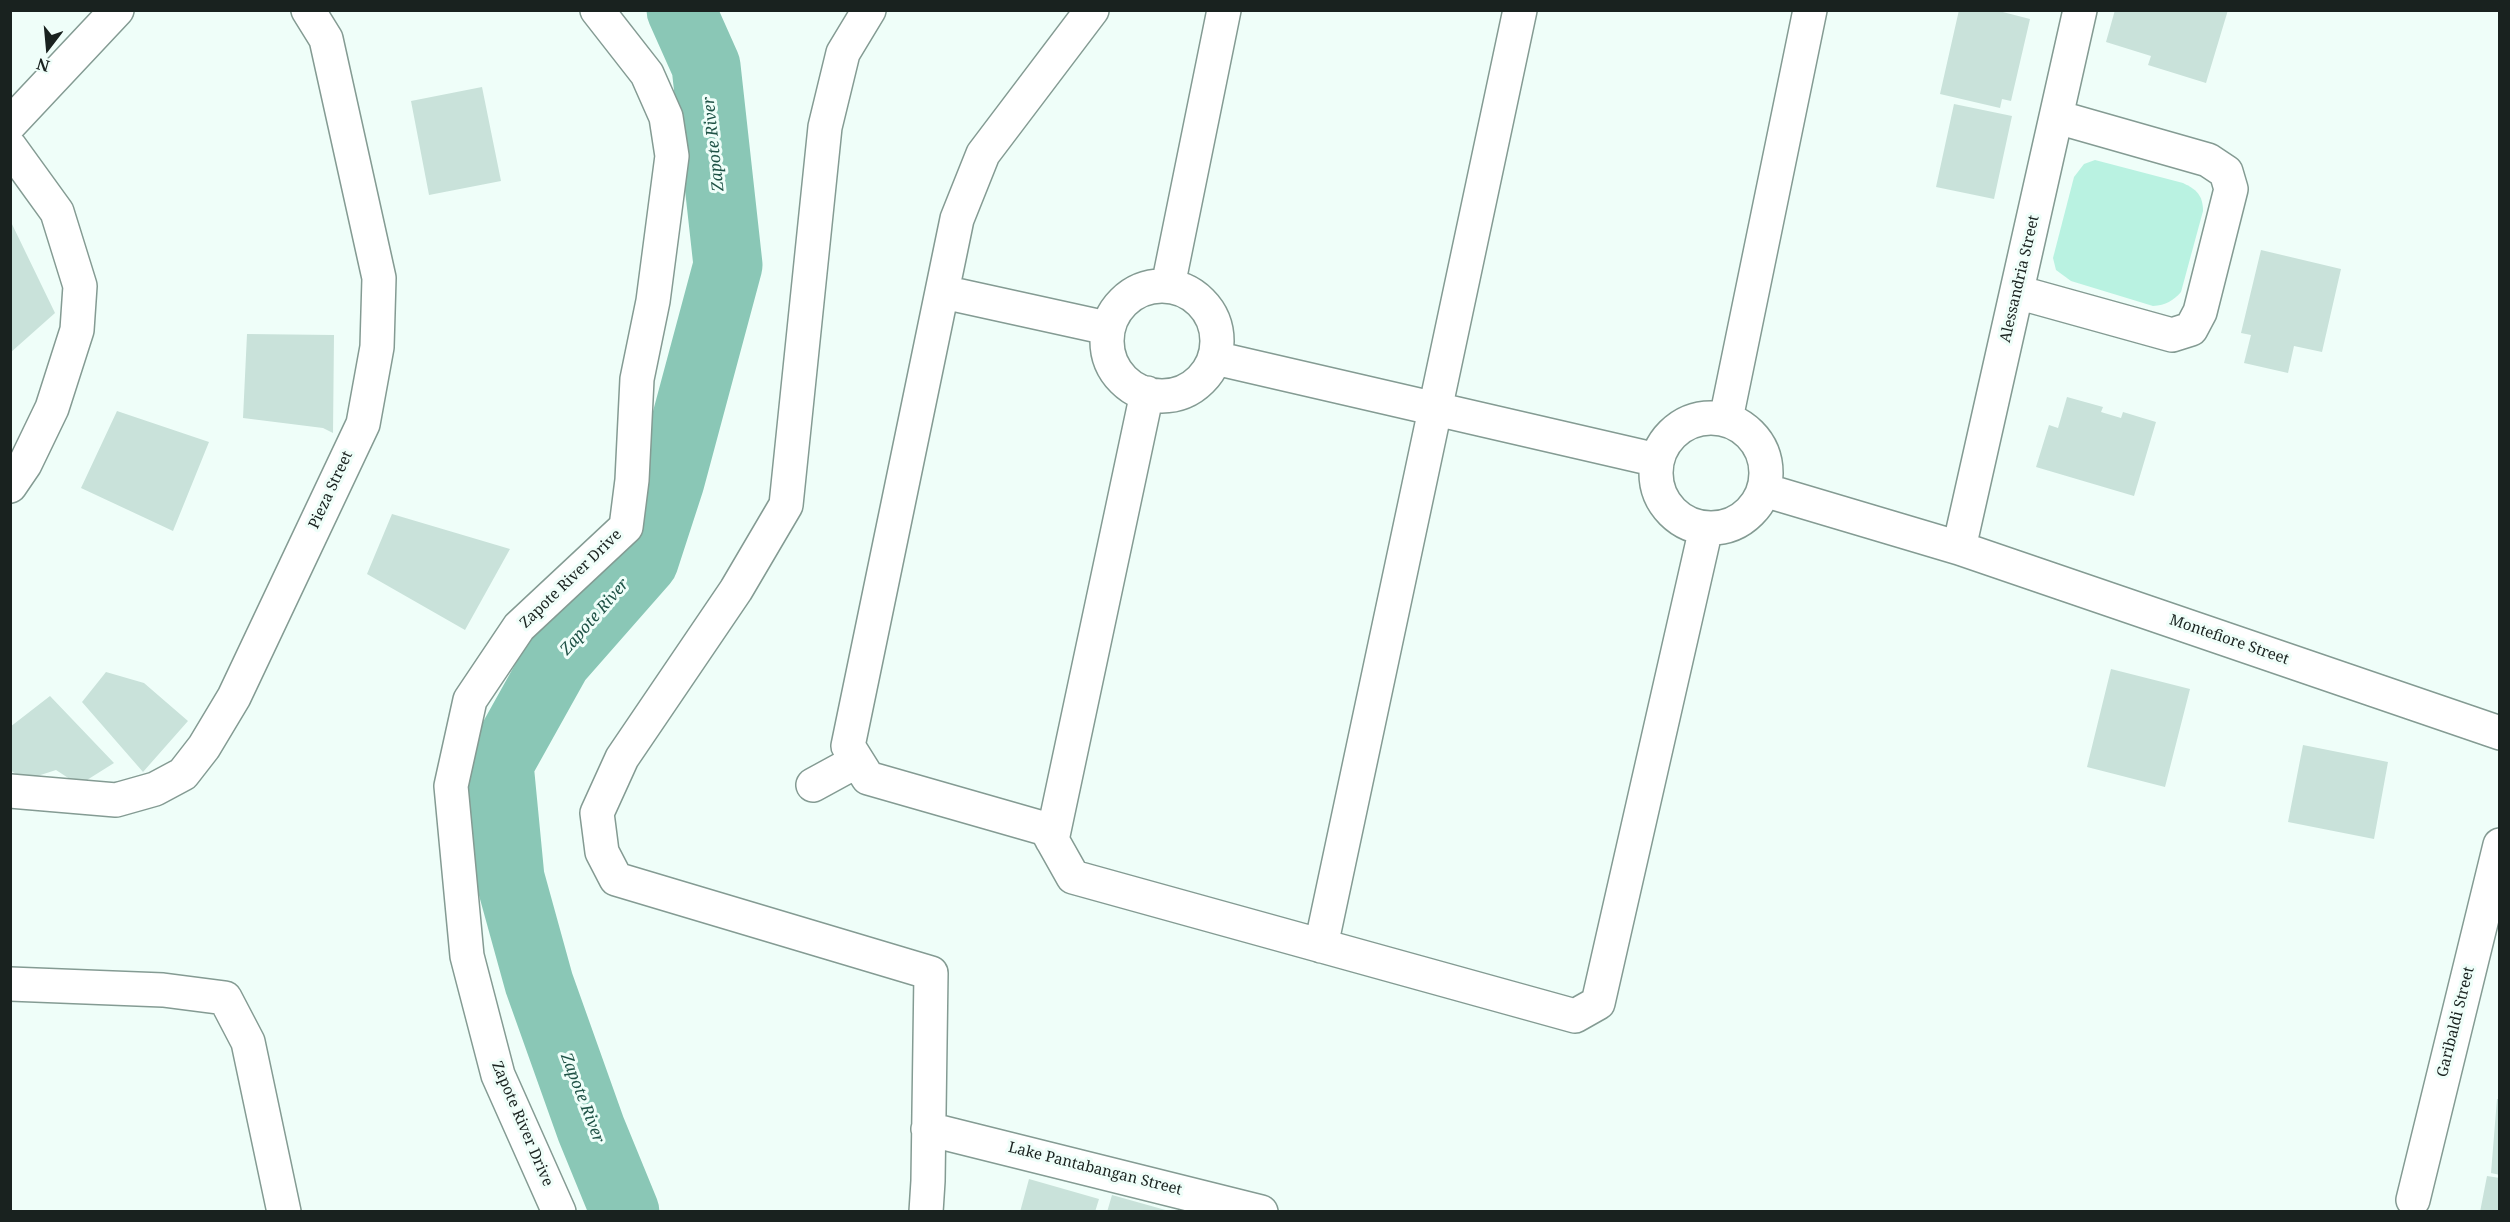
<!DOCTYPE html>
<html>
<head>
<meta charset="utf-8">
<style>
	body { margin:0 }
	#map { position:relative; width:2510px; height:1222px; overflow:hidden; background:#effef9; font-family:"Noto Serif",serif }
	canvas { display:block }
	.frame { position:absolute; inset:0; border:12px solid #19221f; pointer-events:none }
	.north { position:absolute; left:18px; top:18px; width:60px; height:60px; -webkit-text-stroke:4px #effef9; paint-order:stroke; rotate:196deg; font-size:16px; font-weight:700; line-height:24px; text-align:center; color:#19221f }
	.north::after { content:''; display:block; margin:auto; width:21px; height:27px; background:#19221f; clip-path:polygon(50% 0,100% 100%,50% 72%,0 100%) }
</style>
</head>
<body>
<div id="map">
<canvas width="2510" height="1222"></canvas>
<div class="frame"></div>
<div class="north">N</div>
</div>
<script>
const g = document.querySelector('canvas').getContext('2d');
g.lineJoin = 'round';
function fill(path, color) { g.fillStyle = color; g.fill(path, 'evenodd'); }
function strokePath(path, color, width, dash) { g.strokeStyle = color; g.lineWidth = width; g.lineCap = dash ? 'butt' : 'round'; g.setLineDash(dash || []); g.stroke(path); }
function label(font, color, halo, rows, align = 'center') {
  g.font = font + ' "Noto Serif",serif'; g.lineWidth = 6; g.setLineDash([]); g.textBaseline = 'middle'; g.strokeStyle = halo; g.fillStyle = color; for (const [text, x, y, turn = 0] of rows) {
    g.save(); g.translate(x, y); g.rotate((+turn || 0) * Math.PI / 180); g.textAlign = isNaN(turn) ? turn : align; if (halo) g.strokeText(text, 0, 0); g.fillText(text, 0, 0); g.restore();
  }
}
const green = new Path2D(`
	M2095 160 2183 183C2196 189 2203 195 2203 211L2181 292C2173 301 2166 305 2153 306L2071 281 2056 270 2053 258 2074 177 2084 164Z`);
const river = new Path2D(`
	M625 1212 591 1129 539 983 510 878 499 764 557 660 644 561 670 481 728 265 706 66 681 10`);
const building = new Path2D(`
	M1959 10H1995L2030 19 2011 101 2002 99 2000 108 1940 94Z
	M2115 10H2228L2206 83 2148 65 2151 56 2106 42Z
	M482 87 501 181 429 195 411 101Z
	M1954 104 2012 116 1994 199 1936 187Z
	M10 220 55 313 10 353Z
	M2261 250 2341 269 2322 352 2294 346 2288 373 2244 363 2251 335 2241 333Z
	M247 334 334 335 333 433 323 428 243 418Z
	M2067 397 2103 407 2101 412 2121 418 2123 412 2156 422 2134 496 2036 467 2049 425 2058 428Z
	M117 411 209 442 173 531 81 488Z
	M392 514 510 549 465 630 367 574Z
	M2111 669 2190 689 2165 787 2087 767Z
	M106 672 144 683 188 721 143 772 82 702Z
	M50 696 114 763 79 785 56 770 25 780 10 770V727Z
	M2303 745 2388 762 2374 839 2288 822Z
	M2497 1099H2500V1175L2491 1173Z
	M2487 1176 2500 1178V1212H2480Z
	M1029 1179 1099 1199 1095 1212H1020Z
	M1112 1195 1169 1211V1212H1107Z`);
const minor = new Path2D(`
	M869 10 843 53 825 127 786 505 736 590 622 758 597 813 602 852 616 879 931 973 928 1181 926 1212
	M1092 10 983 154 957 219 848 746 868 778 1046 829 1073 877 1575 1016 1598 1003 1706 528
	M10 124 117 10
	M10 147 57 212 80 286 77 330 52 408 25 464 10 486
	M1107 341a55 55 0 1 1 110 0a55 55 0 1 1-110 0Z
	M1168 286 1224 10
	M943 292 1107 328
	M2017 292 2172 335 2191 329 2200 312 2231 189 2226 172 2208 160 2057 117
	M1215 358 1657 460
	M1656 473a55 55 0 1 1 110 0a55 55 0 1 1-110 0Z
	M1726 419 1810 10
	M1764 490 1959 548 2500 733
	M1959 548 2080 10
	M813 785 857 761
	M10 791 116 800 155 789 183 774 204 747 234 697 363 424 377 347 379 278 326 39 308 10
	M1052 840 1147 393
	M1321 946 1520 10
	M10 984 163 990 225 998 248 1042 284 1212
	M928 1129 1261 1212
	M2413 1200 2500 845`);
const tertiary = new Path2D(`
	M559 1212 498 1075 467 956 451 786 470 700 519 627 626 527 632 480 637 379 653 301 672 156 666 117 647 74 597 10`);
const streetNames = [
	["Alessandria Street",2020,279,-77],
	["Pieza Street",331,490,-65],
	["Zapote River Drive",571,579,-44],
	["Montefiore Street",2229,640,19],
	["Garibaldi Street",2456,1022,-76],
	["Zapote River Drive",522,1124,67],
	["Lake Pantabangan Street",1095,1169,14]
];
const waterNames = [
	["Zapote River",714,144,-96],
	["Zapote River",595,617,-49],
	["Zapote River",582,1098,69]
];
fill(green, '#b9f2e1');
strokePath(river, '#8ac7b6', 69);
fill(building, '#c9e2da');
strokePath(minor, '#849b93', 36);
strokePath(tertiary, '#849b93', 36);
strokePath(minor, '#fff', 33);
strokePath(tertiary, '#fff', 33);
label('15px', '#19221f', '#effef9', streetNames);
label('italic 16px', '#1e5145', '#effef9', waterNames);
</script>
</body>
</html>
